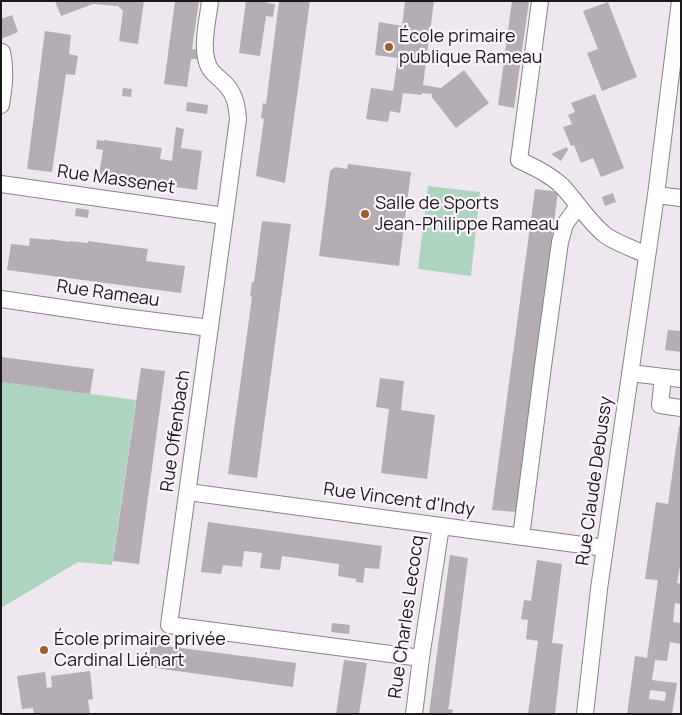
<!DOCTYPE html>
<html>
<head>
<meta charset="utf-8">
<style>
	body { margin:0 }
	#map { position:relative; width:682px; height:715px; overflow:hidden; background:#efe7ef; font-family:Manrope,sans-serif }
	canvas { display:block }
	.frame { position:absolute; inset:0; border:2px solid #1b181b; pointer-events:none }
</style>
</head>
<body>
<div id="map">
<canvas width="682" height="715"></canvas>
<div class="frame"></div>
</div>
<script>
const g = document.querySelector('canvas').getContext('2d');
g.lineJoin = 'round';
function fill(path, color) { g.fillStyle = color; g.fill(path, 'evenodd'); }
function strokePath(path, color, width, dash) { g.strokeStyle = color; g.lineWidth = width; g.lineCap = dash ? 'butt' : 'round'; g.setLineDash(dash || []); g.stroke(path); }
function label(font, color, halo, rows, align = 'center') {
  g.font = font + ' Manrope,sans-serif'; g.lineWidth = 4.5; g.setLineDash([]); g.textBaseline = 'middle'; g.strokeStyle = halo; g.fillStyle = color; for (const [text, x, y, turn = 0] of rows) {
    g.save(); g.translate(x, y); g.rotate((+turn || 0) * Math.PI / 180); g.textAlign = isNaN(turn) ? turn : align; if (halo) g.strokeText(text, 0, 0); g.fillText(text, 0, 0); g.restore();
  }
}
const green = new Path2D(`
	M428 186 480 192 471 276 418 269Z
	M1 382 136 400 112 565 78 562 1 608Z`);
const building = new Path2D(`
	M55 1H144L138 44 119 41 123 11 118 6 93 4 61 16Z
	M175 1H199L192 49 198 50 197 59H191L187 87 164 84Z
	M246 1H268L267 3 275 4 273 17 266 16 260 56 239 53Z
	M279 1H310L285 183 256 176 264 119 261 118 263 103 266 104Z
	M405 1H434L423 85 441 88 464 70 489 103 456 128 431 96 433 94 422 93V95L403 93 400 113 390 111 388 122 366 119 371 88 393 91 398 58 375 55 379 22 402 26Z
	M512 1H529L514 108 498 105Z
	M608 2 637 77 602 91 587 53 598 49 583 11Z
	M12 15 18 32 1 39V19Z
	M45 31 71 35 69 54 78 56 75 75 66 74 52 172 27 169Z
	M123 88 132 89 131 97 122 96Z
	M595 94 624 168 601 177 593 158 581 163 574 145 571 146 563 127 572 124 568 115 575 112 571 103Z
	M187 102 208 105 207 114 186 111Z
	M176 127 184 129 181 148 202 151 197 190 99 176 103 150 96 149 97 140 104 141V140L162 148 160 159 172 161Z
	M567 147 568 150 561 161 551 154Z
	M348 164 411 172 399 266 319 256 330 171 335 167 347 169Z
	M535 189 558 192 516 512 492 510Z
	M613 193 616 202 605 206 602 197Z
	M76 208 89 210 88 218 75 216Z
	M262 221 291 224 257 478 228 474 252 297 250 296 252 282H254Z
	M30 238 50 240V239L69 242V241L88 243V241L148 249 146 261 185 266 181 293 7 270 11 244 29 246Z
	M668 330 681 331V352L665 350Z
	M1 357 94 369 90 394 1 382Z
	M141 368 165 371 139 564 113 561Z
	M380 378 404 381 401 410 435 415 427 479 381 473 389 409 376 407Z
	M679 426H681V561L677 583 681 584V604L675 603 673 622 681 623V644L670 642 667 661 655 660 652 680 677 683 672 714H627L635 656 647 658 658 580 645 579 656 502 668 504ZM650 690 666 692 665 701 649 699Z
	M208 522 382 546 379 569 365 568 363 583 356 582V579L338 576 339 564 282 556 280 570 260 568 262 553 244 551 242 567 223 565 221 574 201 572Z
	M450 555 468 558 449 705 448 709 453 710 452 714H429Z
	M537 560 562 564 552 643 563 644 555 714H528L538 641 526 639 528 620 521 619 524 600 531 601Z
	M332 623 350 625 349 634 331 632Z
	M151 644 296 663 293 687 148 667Z
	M344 660 367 663 359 714H336Z
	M90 671 93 699 88 700 90 714H34L33 708 22 709 17 676 45 672 47 688 52 687 51 676Z`);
const minor = new Path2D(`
	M210 1C208 20 200 49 209 67 212 73 217 76 222 81 234 91 237 104 238 119L215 290 169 625 421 658
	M540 1 519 160C534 167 549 174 562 186 577 202 588 221 605 235 616 243 634 249 647 255
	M1 105C4 87 6 70 2 52
	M1 184 225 216
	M656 195 681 198
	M1 299 116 316 210 328
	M630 373 681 379
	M663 377 660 405 681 408
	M188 492 605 548
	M521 537 543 366 560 242 565 224 578 206
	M414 714 421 658 441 526
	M585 714 599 589 656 195 680 1`);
const markers = [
	[389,47,5,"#9f5d2a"],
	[365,214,5,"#9f5d2a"],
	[44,650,5,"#9f5d2a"]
];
const poiNames = [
	["École primaire",399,37],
	["publique Rameau",399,58],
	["Salle de Sports",375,204],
	["Jean-Philippe Rameau",375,225],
	["École primaire privée",54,640],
	["Cardinal Liénart",54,661]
];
const streetNames = [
	["Rue Massenet",116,180,8],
	["Rue Rameau",108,294,8],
	["Rue Offenbach",176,431,-82],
	["Rue Claude Debussy",595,481,-82],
	["Rue Vincent d'Indy",399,500,8],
	["Rue Charles Lecocq",407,617,-82]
];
fill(green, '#acd4be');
fill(building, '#b4adb4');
strokePath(minor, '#898289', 18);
strokePath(minor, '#fff', 16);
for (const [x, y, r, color] of markers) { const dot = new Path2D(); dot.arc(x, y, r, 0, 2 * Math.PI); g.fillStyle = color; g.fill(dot); strokePath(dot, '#fcf4fc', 2); }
label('18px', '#1b181b', '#fcf4fc', poiNames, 'left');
label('18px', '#1b181b', '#fcf4fc', streetNames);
</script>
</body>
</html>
